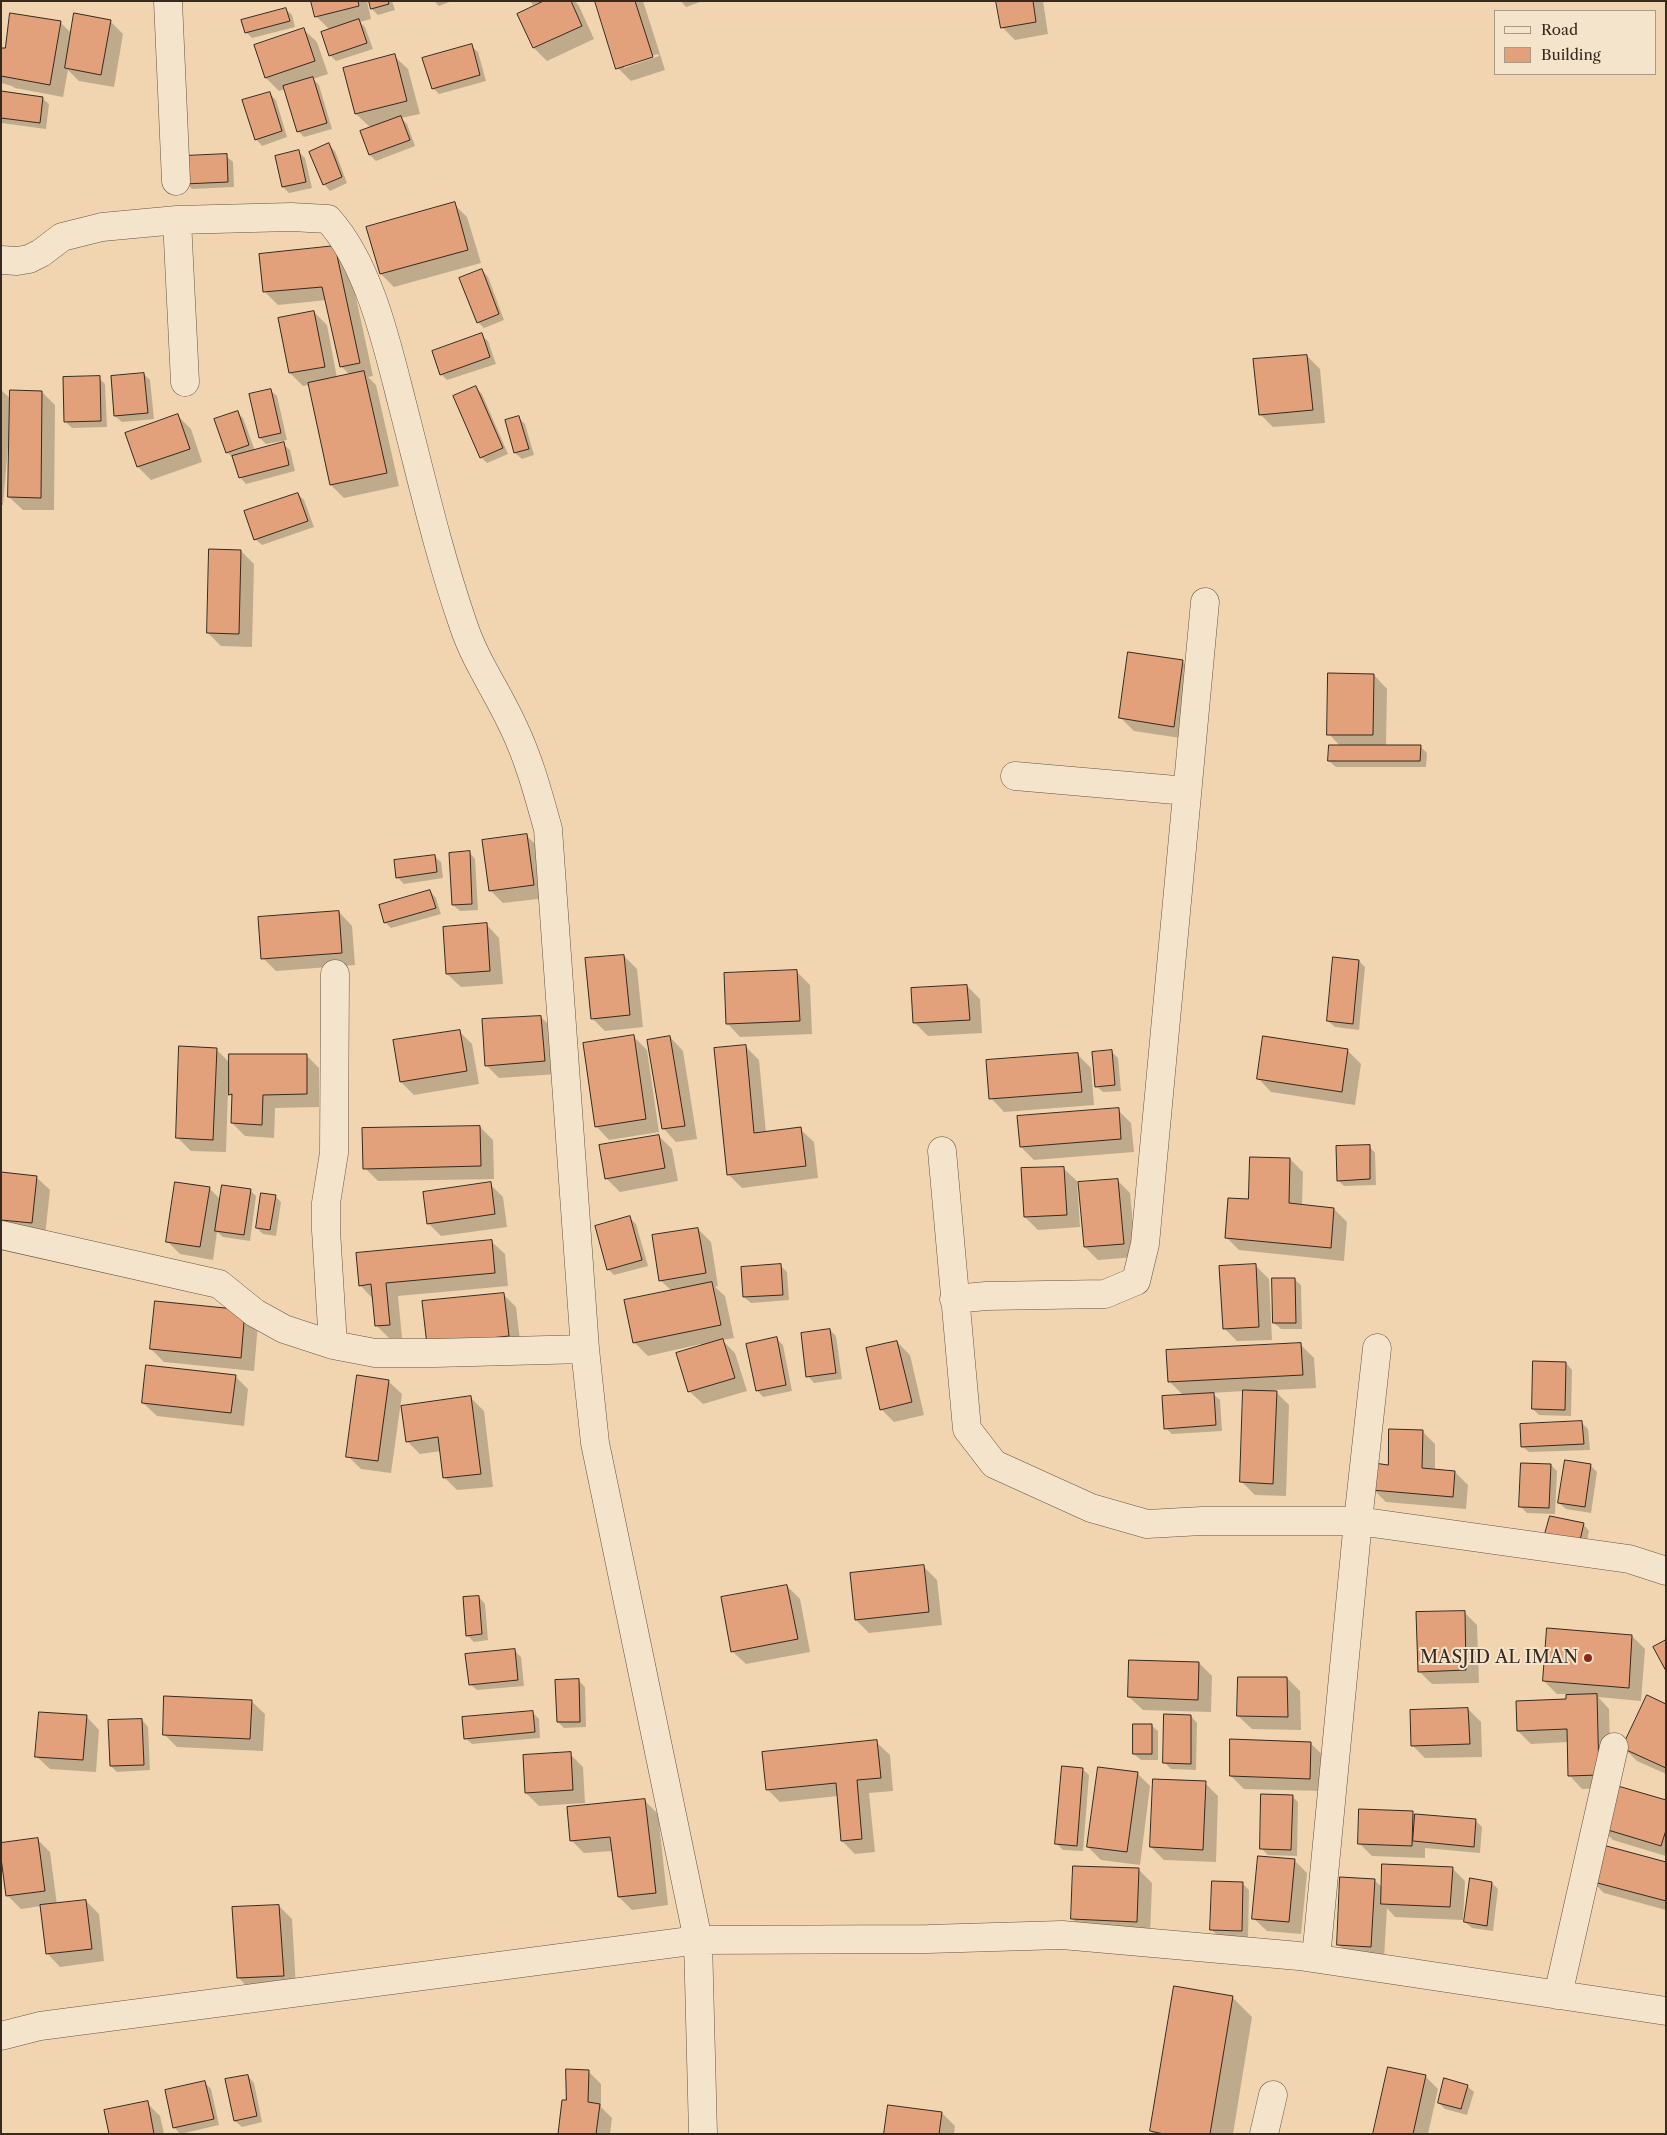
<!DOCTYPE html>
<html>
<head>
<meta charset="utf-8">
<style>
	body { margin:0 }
	#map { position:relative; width:1667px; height:2135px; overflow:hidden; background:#f0d5b0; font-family:"Libre Caslon Text",serif }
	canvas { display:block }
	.frame { position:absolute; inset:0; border:2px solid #36291d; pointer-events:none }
	.legend { position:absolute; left:1494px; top:10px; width:162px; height:65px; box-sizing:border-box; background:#f5e4cc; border:1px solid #a99986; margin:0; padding:6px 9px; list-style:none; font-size:15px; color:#36291d }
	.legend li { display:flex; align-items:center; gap:10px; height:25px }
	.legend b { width:25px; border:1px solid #a99986 }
</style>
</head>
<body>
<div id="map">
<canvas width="1667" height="2135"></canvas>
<div class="frame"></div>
<ul class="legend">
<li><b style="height:6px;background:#f5e4cc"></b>Road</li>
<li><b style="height:14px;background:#e2a17b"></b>Building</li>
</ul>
</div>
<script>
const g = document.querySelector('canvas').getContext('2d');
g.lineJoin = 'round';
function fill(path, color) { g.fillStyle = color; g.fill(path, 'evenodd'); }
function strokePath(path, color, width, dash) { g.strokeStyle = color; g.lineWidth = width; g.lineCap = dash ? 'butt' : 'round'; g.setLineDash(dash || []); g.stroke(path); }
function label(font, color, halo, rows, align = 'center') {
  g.font = font + ' "Libre Caslon Text",serif'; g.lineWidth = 4; g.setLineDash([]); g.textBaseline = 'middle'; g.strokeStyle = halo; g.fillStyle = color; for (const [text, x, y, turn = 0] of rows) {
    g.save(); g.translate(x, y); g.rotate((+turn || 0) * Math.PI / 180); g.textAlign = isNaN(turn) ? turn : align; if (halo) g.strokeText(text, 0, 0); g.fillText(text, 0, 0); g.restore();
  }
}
const shadow = new Path2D(`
	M312 1H367L371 19 360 22 365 27 373 49 336 61 330 55V30L316 16Z
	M370 1H392L395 10 378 15 372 9Z
	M434 1H452L439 6Z
	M530 1H575L579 6 594 39 547 61 534 48 541 4V2L533 5Z
	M596 1H643L665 70 631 81 618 68ZM658 54 659 56 624 68V65Z
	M681 1H703L686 7Z
	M997 1H1043L1048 34 1015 40 1002 27Z
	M285 9 292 15 295 27 252 38 246 32Z
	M110 21 123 34 114 87 79 81 68 70 63 97 15 88 12 86 1 83V49L6 50 61 23 72 34Z
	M303 29 317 42 328 74 313 79 319 85 332 129 304 137 298 131 285 89 279 91 266 78 255 46Z
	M471 46 478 52 486 81 439 94 433 88Z
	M394 56 408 69 420 114 401 118 407 124 415 146 376 161 370 155 371 128 356 114 345 69Z
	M1 92 42 98 49 104 46 129 1 123Z
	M269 93 276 100 287 137 262 146 256 139Z
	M329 145 335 151 347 183 330 191 324 184Z
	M299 152 305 158 312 188 289 193 283 187Z
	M226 156 233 162 234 187 192 189 186 183Z
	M454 204 467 217 481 263 394 287 381 274 368 228Z
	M334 248 348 261 373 376 368 377 376 385 399 486 344 498 331 485 309 385 303 386 290 373 314 312 327 325 337 378 350 375 341 366 327 300 278 305 265 292 260 255Z
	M482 270 488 277 504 320 484 328 478 322Z
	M481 335 488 341 496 364 447 380 441 374Z
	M1307 356 1320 369 1325 423 1273 427 1260 414Z
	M144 374 150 380 154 419 122 422 115 416Z
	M99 378 105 384 107 427 72 428 66 422 64 379Z
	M475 387 482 394 508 454 487 463 481 457Z
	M1 390 11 399 42 392 55 405 54 510H23L9 497 10 446H8L3 505H1Z
	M270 390 277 396 287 440 266 444 260 438 250 395Z
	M237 412 243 418 255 451 283 444 290 450 295 471 246 484 240 477 233 458 227 452Z
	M178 416 191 429 202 462 151 480 138 467Z
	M519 418 525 424 534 455 522 459 515 453 506 421Z
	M298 494 304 500 314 527 262 545 255 539Z
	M241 551 254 564 252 647 221 646 208 633Z
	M1183 662 1196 675 1187 739 1134 731 1121 718Z
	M1374 675 1387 689 1386 746H1420L1427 753 1426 767H1336L1329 761 1340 746 1329 734Z
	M526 835 539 848 546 898 503 903 490 890Z
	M469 852 475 859 478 910 460 911 453 905Z
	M434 856 441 862 443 878 404 884 398 878Z
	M430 891 436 898 441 914 391 928 385 922Z
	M339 912 352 926 355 965 276 971 263 958Z
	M486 924 499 938 503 984 461 987 447 974Z
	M624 956 637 969 643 1027 605 1031 592 1018Z
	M1359 961 1365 967 1359 1030 1335 1027 1328 1021Z
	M797 972 810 985 812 1034 740 1037 727 1023Z
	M967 986 980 999 982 1033 928 1036 914 1022Z
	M541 1017 554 1030 557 1074 499 1078 486 1065Z
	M459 1031 472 1044 479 1084 414 1095 401 1082Z
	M634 1037 647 1050 659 1132 609 1140 596 1126Z
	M670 1037 683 1051 697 1139 676 1142 663 1128Z
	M1264 1037 1348 1051 1361 1064 1355 1105 1271 1092 1258 1078Z
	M746 1047 759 1060 766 1133 800 1129 814 1142 818 1178 742 1188 729 1175 715 1049Z
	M216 1049 230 1063 306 1055 319 1068V1107L275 1108 274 1138 245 1136 232 1123 233 1097 228 1092 226 1152 191 1151 177 1137Z
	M1111 1051 1118 1058 1121 1091 1103 1092 1096 1086Z
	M1078 1055 1091 1068 1094 1105 1004 1112 991 1098Z
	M1118 1110 1131 1123 1134 1152 1034 1160 1021 1147Z
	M480 1127 493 1140 494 1179 378 1181 365 1168Z
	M659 1136 672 1149 678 1181 620 1192 607 1179 601 1146Z
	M1369 1146 1375 1153 1376 1185 1344 1186 1338 1180Z
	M1290 1159 1303 1172 1302 1206 1334 1209 1347 1222 1344 1261 1239 1250 1226 1237 1249 1201Z
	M1063 1168 1077 1181 1080 1227 1038 1230 1025 1217Z
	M1 1174 36 1177 50 1190 45 1236 1 1231Z
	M1117 1180 1130 1193 1136 1257 1098 1260 1085 1247 1079 1183Z
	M490 1184 503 1197 507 1227 441 1236 428 1223Z
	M209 1188 221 1200 250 1190 256 1196 250 1241 223 1237 217 1232 213 1260 180 1254 167 1241Z
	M275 1196 281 1202 276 1236 263 1234 257 1228Z
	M629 1217 636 1224 648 1266 614 1275 608 1269Z
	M698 1229 711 1242 718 1286 715 1287 725 1296 734 1338 722 1340 735 1353 747 1391 703 1404 689 1391 701 1344 648 1356 635 1343 672 1291 660 1280Z
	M491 1241 505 1254 508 1286 398 1296 402 1338H389L376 1325 373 1299 360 1285Z
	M780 1265 787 1272 789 1300 751 1303 744 1297Z
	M1256 1266 1269 1279 1272 1340 1237 1341 1224 1328Z
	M1294 1279 1301 1285 1302 1329H1281L1274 1323Z
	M503 1294 516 1307 521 1349 428 1345Z
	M245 1311 258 1324 254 1371 164 1362 151 1349Z
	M830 1330 836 1336 842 1379 814 1383 808 1376Z
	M777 1339 783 1345 792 1391 763 1397 757 1390Z
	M897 1342 910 1355 924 1415 894 1422 881 1409Z
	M1301 1345 1314 1358 1316 1388 1274 1390 1289 1405 1286 1496 1255 1495 1242 1482 1244 1391 1212 1393 1220 1400 1222 1431 1172 1434 1166 1428 1184 1396 1169 1381Z
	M1566 1363 1572 1370 1571 1416 1539 1415 1533 1409Z
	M235 1376 248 1389 244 1426 157 1416 143 1403Z
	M388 1381 402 1394 391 1473 361 1469 348 1456Z
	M471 1398 484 1411 493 1487 457 1490 444 1477 441 1451 420 1454 407 1441Z
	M1582 1423 1588 1429 1590 1450 1529 1452 1522 1446Z
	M1422 1431 1435 1444V1470L1455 1472 1468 1485 1466 1509 1386 1502 1373 1489Z
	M1551 1465 1557 1471 1555 1514 1527 1513 1520 1506Z
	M1590 1465 1597 1472 1591 1513 1566 1509 1559 1503Z
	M1583 1524 1589 1531 1584 1555 1551 1547Z
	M924 1567 937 1580 942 1625 869 1633 856 1620Z
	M787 1586 800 1599 810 1652 746 1664 732 1651Z
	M479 1597 485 1604 488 1640 474 1642 467 1635Z
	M1464 1612 1477 1625 1479 1683 1432 1684 1419 1671Z
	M1632 1636 1645 1649 1641 1701 1598 1697 1609 1709 1611 1785 1666 1802V1856L1613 1840 1600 1827 1611 1788 1582 1789 1569 1775V1742L1531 1744 1518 1731 1568 1700 1567 1694H1557L1544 1681Z
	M515 1651 521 1657 524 1686 477 1690 470 1684Z
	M1199 1663 1212 1676 1211 1712 1143 1710 1129 1697Z
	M1287 1678 1300 1691 1301 1730 1252 1729 1238 1716Z
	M578 1680 585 1687 586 1727 564 1728 558 1722Z
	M251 1701 265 1714 263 1751 177 1747 164 1734Z
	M1666 1705V1774L1637 1761 1624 1748Z
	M1468 1709 1481 1722 1482 1757 1425 1758 1412 1745Z
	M532 1712 539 1719 540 1738 472 1744 465 1738Z
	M86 1716 99 1730 96 1772 50 1769 36 1756Z
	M1191 1716 1197 1723 1196 1770 1171 1769 1165 1763Z
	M142 1720 148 1727 150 1770 117 1772 111 1766Z
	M1151 1725 1158 1731V1760H1141L1134 1754Z
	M876 1742 890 1755 893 1791 869 1793 875 1852 855 1854 842 1841 838 1796 780 1802 767 1789Z
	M1310 1743 1324 1756 1323 1791 1244 1789 1231 1776Z
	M570 1754 583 1767 585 1803 539 1806 526 1793Z
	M1082 1769 1089 1775 1083 1851 1063 1850 1057 1844Z
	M1137 1773 1150 1786 1140 1865 1101 1860 1088 1847Z
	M1205 1783 1218 1796 1216 1862 1164 1860 1151 1847Z
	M1292 1796 1298 1802 1297 1856 1268 1855 1261 1848Z
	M645 1801 658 1814 668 1905 632 1910 619 1897 613 1851 584 1853 571 1840Z
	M1413 1813 1415 1815 1476 1821 1482 1827 1480 1853 1425 1848V1858L1372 1856 1359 1843Z
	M37 1839 50 1852 57 1905 86 1901 99 1914 104 1961 60 1967 47 1953 41 1906 21 1909 8 1896Z
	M1294 1860 1307 1873 1301 1934 1267 1931 1253 1918Z
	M1666 1863V1910L1604 1893 1591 1880Z
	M1452 1868 1465 1881 1463 1920 1395 1917 1387 1908 1384 1959 1351 1957 1338 1944 1374 1880 1383 1888Z
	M1139 1870 1152 1883 1150 1934 1085 1932 1072 1918Z
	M1492 1883 1498 1889 1493 1931 1472 1928 1465 1922Z
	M1243 1884 1249 1890 1248 1937 1218 1936 1212 1930Z
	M279 1906 292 1919 296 1988 251 1991 238 1977Z
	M1233 1998 1252 2017 1233 2134H1154L1151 2131Z
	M588 2071 601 2084V2107L612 2118 610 2134H560L567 2101Z
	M248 2076 254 2083 262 2122 242 2127 235 2121Z
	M1425 2076 1438 2089 1428 2134H1374Z
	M205 2083 211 2089 219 2125 180 2134 174 2127Z
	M1467 2086 1474 2092 1467 2115 1445 2109 1439 2103Z
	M147 2103 160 2116 164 2134H110Z
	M942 2113 955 2126 954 2134H886Z`);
const building = new Path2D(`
	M311 1H358L359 6 315 17Z
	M369 1H388L389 4 371 9Z
	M544 1H571L582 26 533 48 517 14Z
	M595 1H635L653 57 616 69Z
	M996 1H1033L1036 22 1001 28Z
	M286 8 290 21 245 33 241 20Z
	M10 13 61 21 50 85 1 76V48H5Z
	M74 13 111 20 101 75 65 68Z
	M359 19 367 43 329 56 321 32Z
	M304 28 315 61 265 78 254 45Z
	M472 44 480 75 432 89 422 58Z
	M395 54 407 101 355 114 343 68Z
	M313 77 327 123 297 132 283 86Z
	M1 91 43 97 40 123 1 118Z
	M270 92 282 131 255 140 242 100Z
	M401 116 410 140 369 155 360 131Z
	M329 143 342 177 323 185 309 152Z
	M299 150 306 182 282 187 275 156Z
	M227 154 228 182 184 184 183 156Z
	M455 202 468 250 380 274 366 227Z
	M335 246 360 363 340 367 322 287 263 292 259 254Z
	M482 269 499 314 477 323 459 278Z
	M314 311 325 367 289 373 278 318Z
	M482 333 490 357 440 375 432 351Z
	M1307 355 1313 410 1259 415 1253 359Z
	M364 371 387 473 330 485 308 383Z
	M144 373 148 413 114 416 111 376Z
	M100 376 101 421 64 422 63 377Z
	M476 386 503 448 480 458 453 396Z
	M271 389 281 433 259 438 249 394Z
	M10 390 42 391 41 498 8 497Z
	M238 411 249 445 226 453 214 419Z
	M178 414 190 449 137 467 125 433Z
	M519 416 529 449 514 453 505 420Z
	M284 442 289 465 239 478 232 456Z
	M298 493 308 521 254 540 244 511Z
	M209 549 241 550 239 634 207 633Z
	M1128 652 1183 660 1174 727 1119 718Z
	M1328 673 1374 674 1373 735H1327Z
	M1329 745H1421L1420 761H1328Z
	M527 834 534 885 489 891 482 840Z
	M470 851 472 904 452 905 449 853Z
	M435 855 437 872 396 878 394 860Z
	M430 890 436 908 384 923 379 905Z
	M339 911 342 953 261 959 258 917Z
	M487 923 490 971 446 974 443 927Z
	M624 955 630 1015 591 1019 585 958Z
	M1333 957 1359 960 1353 1024 1327 1021Z
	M797 970 800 1021 726 1024 724 973Z
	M967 985 970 1020 913 1023 911 988Z
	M541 1016 545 1061 485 1066 482 1019Z
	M460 1030 467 1071 400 1082 393 1040Z
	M634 1035 646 1119 595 1127 583 1043Z
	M670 1036 685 1126 662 1129 647 1040Z
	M1263 1036 1348 1049 1342 1092 1257 1079Z
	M746 1045 754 1133 801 1127 806 1166 727 1175 714 1048Z
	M179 1046 217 1048 213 1140 176 1138Z
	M1112 1050 1115 1085 1095 1087 1092 1052Z
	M1078 1053 1082 1092 989 1099 986 1060Z
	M229 1054H307V1094L263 1095 262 1125 231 1123 232 1094 229 1095Z
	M1119 1108 1121 1139 1020 1147 1017 1116Z
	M480 1126 481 1166 363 1169 362 1128Z
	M659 1135 665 1168 605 1179 599 1145Z
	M1370 1145V1179L1337 1181 1336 1146Z
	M1250 1157 1290 1158 1289 1203 1334 1208 1331 1248 1225 1238 1228 1198 1248 1199Z
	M1064 1167 1067 1215 1024 1217 1021 1168Z
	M1 1172 37 1176 32 1223 1 1220Z
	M1118 1179 1124 1244 1084 1247 1078 1182Z
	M175 1182 210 1187 200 1247 166 1242Z
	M491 1182 495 1214 427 1224 423 1192Z
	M222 1185 251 1189 244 1235 215 1231Z
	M261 1193 276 1195 270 1230 256 1228Z
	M630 1216 642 1260 607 1270 595 1226Z
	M698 1228 706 1273 659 1281 652 1235Z
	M492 1240 495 1273 386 1283 390 1325 375 1326 371 1284 359 1286 356 1253Z
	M781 1264 783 1295 743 1297 741 1267Z
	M1256 1264 1259 1327 1223 1329 1219 1266Z
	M1272 1278H1295L1296 1323H1273Z
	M712 1282 721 1325 633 1343 624 1300Z
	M504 1293 509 1336 427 1345 422 1301Z
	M155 1301 245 1310 241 1358 150 1349Z
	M830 1329 836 1373 806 1377 801 1333Z
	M777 1337 786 1385 756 1391 746 1344Z
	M723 1339 735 1378 688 1392 676 1353Z
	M897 1341 912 1402 880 1410 866 1348Z
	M1301 1343 1303 1375 1168 1382 1166 1350Z
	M1533 1361 1566 1362 1565 1410 1532 1409Z
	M146 1365 236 1375 231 1413 142 1403Z
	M357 1375 389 1380 378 1461 346 1457Z
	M1243 1390 1277 1391 1273 1484 1240 1482Z
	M1214 1393 1216 1425 1164 1429 1162 1396Z
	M471 1396 481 1474 443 1478 438 1437 406 1442 401 1406Z
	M1582 1421 1584 1444 1521 1447 1520 1424Z
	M1389 1429 1423 1430 1422 1468 1455 1471 1453 1497 1372 1490 1374 1463 1388 1465Z
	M1565 1460 1591 1464 1585 1507 1558 1503Z
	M1521 1463 1551 1464 1549 1508 1519 1507Z
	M1550 1516 1584 1523 1578 1549 1543 1541Z
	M924 1565 929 1612 855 1620 850 1573Z
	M787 1585 798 1639 731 1652 721 1597Z
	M479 1596 482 1634 466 1636 463 1597Z
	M1465 1611 1466 1670 1418 1672 1416 1612Z
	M1547 1628 1632 1635 1629 1688 1543 1681Z
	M1666 1640V1671L1653 1647Z
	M515 1649 518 1680 469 1685 465 1654Z
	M1129 1660 1199 1662 1198 1700 1128 1697Z
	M1238 1677H1287L1288 1717 1237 1716Z
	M579 1679 580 1722H557L555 1680Z
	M1597 1694 1599 1775 1568 1776 1567 1729 1517 1731 1516 1701 1566 1699V1695Z
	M1647 1695 1666 1704V1768L1622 1748Z
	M164 1696 252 1700 250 1739 163 1735Z
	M1468 1708 1470 1744 1411 1746 1410 1710Z
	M533 1711 535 1732 464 1739 462 1717Z
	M39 1712 87 1715 83 1760 35 1757Z
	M1164 1714 1191 1715V1764L1163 1763Z
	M142 1719 144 1765 110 1766 108 1720Z
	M1133 1724H1152V1754H1133Z
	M1230 1739 1311 1742 1310 1779 1230 1776Z
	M877 1740 881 1778 857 1780 862 1839 841 1841 836 1783 766 1790 762 1752Z
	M571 1752 573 1790 525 1793 523 1755Z
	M1062 1766 1083 1768 1077 1846 1055 1844Z
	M1098 1767 1138 1772 1127 1852 1087 1847Z
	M1153 1779 1206 1781 1203 1850 1150 1847Z
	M1611 1784 1666 1800V1830L1661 1846 1598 1827Z
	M1261 1794 1293 1795 1291 1850 1260 1849Z
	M645 1799 656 1893 618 1897 610 1837 570 1841 567 1807Z
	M1359 1809 1413 1811 1412 1846 1358 1844Z
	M1415 1814 1476 1819 1474 1847 1413 1841Z
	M38 1838 45 1891 6 1896 1 1858V1843Z
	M1599 1844 1666 1862V1901L1590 1881Z
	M1258 1856 1295 1859 1289 1922 1252 1919Z
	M1382 1864 1453 1867 1450 1907 1381 1904Z
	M1073 1866 1139 1868 1137 1922 1071 1919Z
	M1340 1877 1375 1879 1371 1947 1337 1945Z
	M1470 1878 1492 1882 1487 1926 1464 1922Z
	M1212 1881 1243 1882 1242 1931 1210 1930Z
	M86 1900 92 1949 46 1954 40 1905Z
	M279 1905 284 1976 237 1978 232 1907Z
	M1174 1986 1233 1996 1210 2134H1164L1150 2131Z
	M1388 2067 1426 2075 1413 2134H1373Z
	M566 2069 589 2070 588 2102 600 2104 596 2134H558L562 2100H566Z
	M248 2075 257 2116 234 2121 225 2079Z
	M1444 2078 1468 2085 1461 2109 1438 2103Z
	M205 2081 214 2119 173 2128 165 2090Z
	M148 2101 154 2134H109L104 2110Z
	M888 2105 942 2112 939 2134H884Z`);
const minor = new Path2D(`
	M168 1 176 181
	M177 220 185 382
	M1 260 17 261 29 259 41 253 62 237 102 227 177 220 291 217 328 219C369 264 387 344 402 403 421 476 438 552 463 624 475 661 497 691 513 726 529 759 538 793 548 829L585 1349 595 1443 698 1940 703 2134
	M1015 776 1187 791
	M942 1151 967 1429 994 1464 1091 1508 1147 1524 1202 1521H1358L1629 1559 1666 1571
	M1 1235 219 1284 255 1313 284 1329 333 1345 375 1353H435L585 1349
	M954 1299 986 1296 1105 1294 1136 1281 1145 1244 1205 602
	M333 1345 326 1230V1203L334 1153 335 974
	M1316 1958 1358 1521 1377 1348
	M1558 1995 1614 1747
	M1 2036 40 2026 698 1940 928 1939 1062 1935 1299 1956 1666 2011
	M1264 2134 1273 2095`);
const markers = [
	[1588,1658,5,"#8f2418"]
];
const poiNames = [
	["MASJID AL IMAN",1578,1658]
];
fill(shadow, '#0003');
fill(building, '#e2a17b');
strokePath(building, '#36291d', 1);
strokePath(minor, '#645442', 29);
strokePath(minor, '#f5e4cc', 28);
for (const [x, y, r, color] of markers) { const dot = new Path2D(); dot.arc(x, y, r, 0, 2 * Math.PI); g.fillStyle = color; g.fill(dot); strokePath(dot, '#f5e4cc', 2); }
label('18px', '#36291d', '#f5e4cc', poiNames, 'right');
</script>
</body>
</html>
